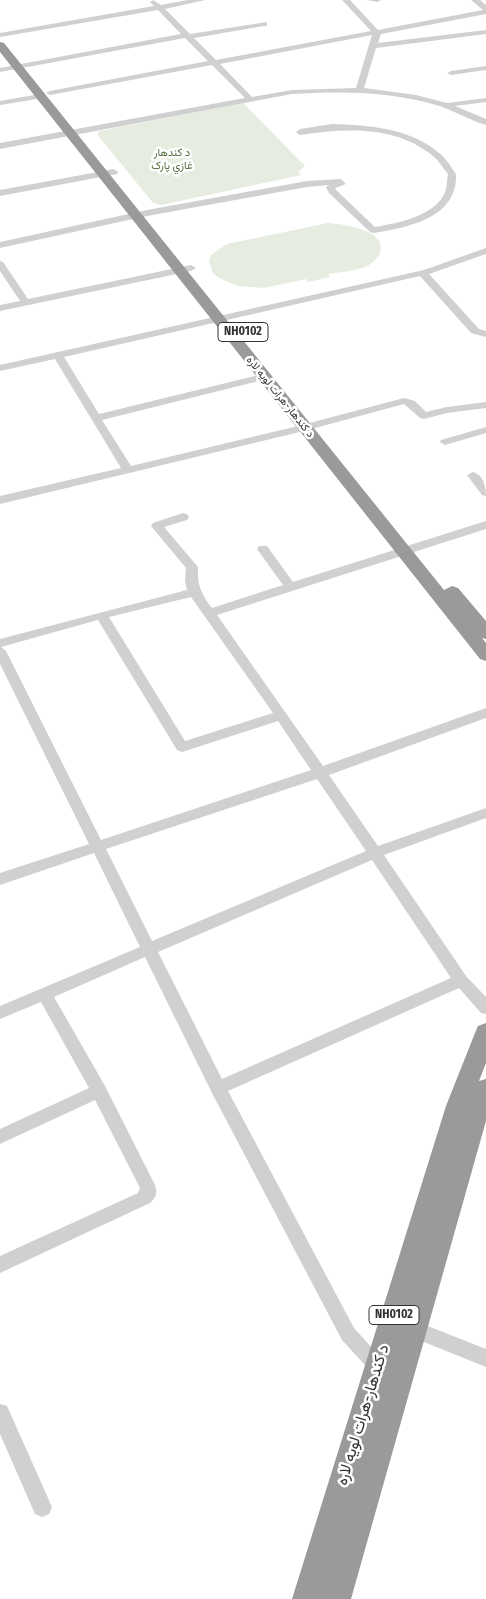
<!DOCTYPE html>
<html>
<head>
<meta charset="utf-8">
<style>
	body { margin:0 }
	canvas { display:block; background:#fff }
</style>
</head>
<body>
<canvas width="486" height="1599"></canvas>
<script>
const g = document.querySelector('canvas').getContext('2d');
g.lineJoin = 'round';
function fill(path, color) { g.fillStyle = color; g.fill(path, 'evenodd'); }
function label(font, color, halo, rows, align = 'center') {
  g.font = font + ' "Fira Sans Condensed",Vazirmatn,sans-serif'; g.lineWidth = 5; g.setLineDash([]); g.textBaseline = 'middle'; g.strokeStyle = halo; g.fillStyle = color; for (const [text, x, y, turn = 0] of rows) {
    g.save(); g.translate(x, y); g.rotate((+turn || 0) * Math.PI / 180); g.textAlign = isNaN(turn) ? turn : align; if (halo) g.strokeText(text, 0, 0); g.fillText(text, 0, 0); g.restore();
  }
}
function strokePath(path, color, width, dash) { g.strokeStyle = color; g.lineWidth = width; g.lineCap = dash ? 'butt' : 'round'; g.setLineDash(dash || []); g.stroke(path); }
const green = new Path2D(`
	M243 103 305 166 298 172 301 175 161 205 153 203 97 134 100 131Z
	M328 223C342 224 388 230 380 252 379 257 372 264 367 266 356 271 341 272 328 274L330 277 308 282 306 279 264 288 238 286 219 278 213 273 209 261 211 255 227 244Z`);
const minor = new Path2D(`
	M153 0 161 5 188 0H205L165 9 190 34 267 22V26H264L194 38 216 60 371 31 342 0H350L378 30 483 10 471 0H480L486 5V14L381 34 378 43 486 30V34L376 48 364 88 416 95 447 103 486 98V102L455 106 486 119V125C469 120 453 110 436 105 389 91 340 91 292 94L0 149V143L245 98 212 65 50 95 46 93 50 91 208 61 185 38 0 72V68L181 34 158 10 0 37V33L154 6 150 2ZM372 35 356 88 292 90 252 97 220 64Z
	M367 0H381L377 2Z
	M486 66V70L451 75 447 73 451 71Z
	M40 94H43V98L0 105V101Z
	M332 124C369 125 410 128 439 153 446 158 451 167 456 174 456 179 456 185 454 190 445 221 400 229 373 233L370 232 329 193 326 187 329 185 307 187 147 216 0 248V242L147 210 307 181 341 179 346 184 335 188 336 190 375 227C398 223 437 216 446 190 447 185 447 179 448 174 443 168 439 161 433 156 396 125 345 128 300 135L296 132 300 129Z
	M114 169 118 172 117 174 0 196V190Z
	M486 248V254L429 274 479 329 486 331V337L471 333 420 276 64 357 99 414 263 374 268 377 267 379 102 420 131 466 302 425 404 398 415 401 426 412 447 407 486 402V408L447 413 424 419 420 418 404 404 304 431 0 504V496L121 468 55 359 0 371V365L424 270Z
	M0 261 3 262 28 299 191 265 196 268 191 271 0 311V305L20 301 0 271Z
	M486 427V433L445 445 440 442 441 440Z
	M473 472C484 475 486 487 486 496L482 495 467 475Z
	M183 513 187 514 189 517 187 520 164 527 198 567C197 585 201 594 212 608L283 585 257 549 259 546H267L293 582 486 521V529L217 615 323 766 486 708V718L329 775 378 846 486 808V818L384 855 466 976 486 997V1014L481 1013 459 988 228 1091 354 1328 386 1363 389 1369 386 1375 380 1378 374 1375 342 1340 212 1093 145 957 54 997 105 1086 154 1183C158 1191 157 1197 150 1203L0 1273V1256L138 1193 140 1188 95 1100 0 1144V1129L89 1088 41 1002 0 1019V1006L140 947 94 853 0 885V873L89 844 0 664V639L187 590 185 581 186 568 151 526 153 523ZM191 597 273 713 185 741 109 617ZM98 620 177 750 182 752 278 721 311 770 101 840 6 651 1 647ZM317 779 366 851 152 941 106 849ZM372 860 451 978 222 1079 158 952Z
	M410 1319 486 1349V1367L404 1334 401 1328 404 1322Z
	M0 1404 7 1406 52 1507 49 1514 42 1517 35 1514 0 1434Z`);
const highway = new Path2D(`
	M0 42 4 43 444 590 452 586 458 588 486 621V639L482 638 486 643V661L480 659 0 52Z
	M486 1023V1063L479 1081 486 1079V1121L351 1599H292L446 1106 475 1033 478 1026Z`);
const farParknames = [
	["د کندهار",172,153],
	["غازي پارک",172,166]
];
const farStreetnames = [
	["د کندهار-هرات لويه لاره",280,397,51]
];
const shields = [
	[243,332,50],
	[394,1315,50]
];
const shieldNames = [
	["NH0102",243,332],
	["NH0102",394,1315]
];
const nearStreetnames = [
	["د کندهار-هرات لويه لاره",363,1415,-73]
];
fill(green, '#e6ecdf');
fill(minor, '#d0d0d0');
fill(highway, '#9a9a9a');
label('11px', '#56703f', '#fff', farParknames);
label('11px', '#333', '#fff', farStreetnames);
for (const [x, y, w] of shields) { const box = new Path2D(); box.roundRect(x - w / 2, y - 9.5, w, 19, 4); g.fillStyle = '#fff'; g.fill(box); strokePath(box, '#333', 1); }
label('bold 12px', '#333', null, shieldNames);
label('16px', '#333', '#fff', nearStreetnames);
</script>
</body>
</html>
